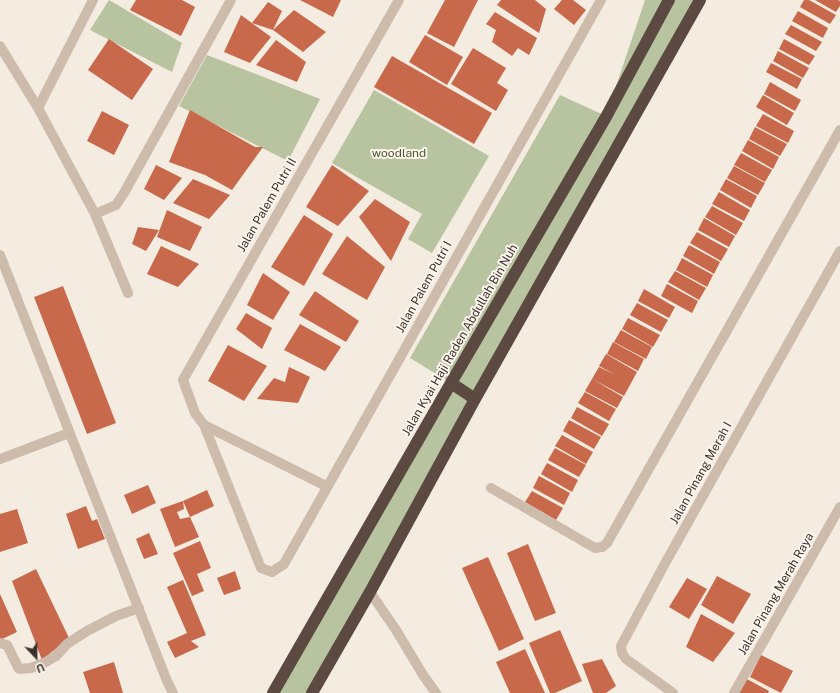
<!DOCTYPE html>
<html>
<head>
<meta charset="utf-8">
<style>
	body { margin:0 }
	#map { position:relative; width:840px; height:693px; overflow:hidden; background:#f4ebe1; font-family:"Public Sans",sans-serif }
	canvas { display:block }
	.north { position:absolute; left:16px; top:637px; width:40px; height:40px; -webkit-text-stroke:3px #fbf5ee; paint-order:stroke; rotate:158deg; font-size:11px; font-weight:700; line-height:16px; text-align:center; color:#3b302b }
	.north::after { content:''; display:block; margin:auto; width:14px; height:18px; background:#3b302b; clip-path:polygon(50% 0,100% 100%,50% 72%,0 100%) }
</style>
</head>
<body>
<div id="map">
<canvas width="840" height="693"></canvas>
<div class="north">U</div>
</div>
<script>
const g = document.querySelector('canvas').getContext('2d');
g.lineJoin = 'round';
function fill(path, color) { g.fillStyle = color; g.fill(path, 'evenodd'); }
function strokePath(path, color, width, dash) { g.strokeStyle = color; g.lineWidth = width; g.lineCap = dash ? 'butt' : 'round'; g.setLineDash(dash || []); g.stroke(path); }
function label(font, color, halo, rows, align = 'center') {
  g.font = font + ' "Public Sans",sans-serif'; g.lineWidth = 4; g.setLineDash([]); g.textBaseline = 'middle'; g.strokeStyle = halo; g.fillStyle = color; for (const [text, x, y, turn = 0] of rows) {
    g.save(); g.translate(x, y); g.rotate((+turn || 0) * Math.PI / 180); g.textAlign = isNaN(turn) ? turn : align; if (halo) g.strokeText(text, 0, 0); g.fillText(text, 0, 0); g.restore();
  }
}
const green = new Path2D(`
	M109 0 182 43 172 72 90 30Z
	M645 0H699L311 693H273L451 383 410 358 560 95 606 116Z
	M207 55 320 99 288 161 179 106Z
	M374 90 489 156 432 253 408 239 422 214 332 163Z`);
const building = new Path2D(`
	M136 0H182L195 7 181 36 130 10Z
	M300 0H341L333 17Z
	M445 0H478L454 47 427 33Z
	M501 0H535L546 9 539 33 497 5Z
	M562 0H573L586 10 574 25 554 9Z
	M804 0H809L836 15 830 24 800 7Z
	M815 0H838L840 1V6L836 12Z
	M268 2 282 11 273 30 294 10 326 32 303 52 273 30 252 23Z
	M798 11 828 28 823 38 792 21Z
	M495 12 537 38 529 55 518 48 512 56 492 42 496 30 486 24Z
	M241 15 271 37 250 63 224 52Z
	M791 25 822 42 816 51 785 34Z
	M425 35 463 57 447 85 409 62Z
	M109 39 153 69 132 100 88 70Z
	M784 39 815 56 809 65 779 49Z
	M276 40 306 62 297 82 256 65Z
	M473 48 506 68 497 83 508 90 496 111 451 84Z
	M778 51 809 68 803 78 773 61Z
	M392 56 492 113 474 144 374 87Z
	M771 63 802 79 797 89 766 72Z
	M770 82 801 100 795 111 764 94Z
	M763 95 794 113 787 125 756 107Z
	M190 110 255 147H263L232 190 205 175 169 162Z
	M102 111 129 125 114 155 87 141Z
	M763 114 794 131 788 143 756 126Z
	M755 127 787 144 780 156 749 139Z
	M748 140 779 157 773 169 742 151Z
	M741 153 772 170 765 182 734 165Z
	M156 165 182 178 164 200 144 189Z
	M332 165 369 191 338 226 306 207Z
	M734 166 765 183 758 195 727 178Z
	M193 179 230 195 209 219 173 203Z
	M726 179 757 196 751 208 720 190Z
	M719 192 750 210 744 221 712 204Z
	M375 199 410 222 391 261 359 217Z
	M712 206 743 223 736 235 705 217Z
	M167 210 202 227 190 251 157 237Z
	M304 215 333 234 304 286 271 267Z
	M704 218 735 236 729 247 698 230Z
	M138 227 159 230 146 251 132 244Z
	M697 232 728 249 721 261 690 243Z
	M347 236 385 267 367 300 322 274Z
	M689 245 720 262 714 274 683 256Z
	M161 246 199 264 178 287 147 274Z
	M682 258 713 275 707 287 676 270Z
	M675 271 706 288 699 300 668 282Z
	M263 273 290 292 273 320 247 305Z
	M667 284 698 301 692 313 661 296Z
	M63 286 116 423 87 434 34 297Z
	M644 289 675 307 669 318 638 301Z
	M315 291 359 321 346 342 299 315Z
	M637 303 668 320 661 332 630 315Z
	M246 313 272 328 262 349 236 329Z
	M628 318 660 335 653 347 622 329Z
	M300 324 341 347 325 371 284 350Z
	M621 330 652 347 646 359 614 342Z
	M613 342 644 359 638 371 607 354Z
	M228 345 267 366 244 401 208 381Z
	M606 354 637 372 624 396 592 379 599 367 616 375 599 366Z
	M289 367 310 377 298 403 257 399 274 378 285 382Z
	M592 379 623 397 617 408 585 391Z
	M585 392 616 409 609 421 578 403Z
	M577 407 609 424 602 436 571 418Z
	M569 420 601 437 594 449 563 431Z
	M562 435 593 452 586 464 555 446Z
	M555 448 586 465 579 477 548 460Z
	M547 463 578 480 572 492 541 474Z
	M539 476 570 493 564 505 533 488Z
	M148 485 156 503 132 514 124 495Z
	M207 490 214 506 190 517 183 501Z
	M532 491 563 508 556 520 525 502Z
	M183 501 184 509 177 512 180 519 190 517 199 537 175 547 160 509Z
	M86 506 92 521 97 519 105 539 78 549 66 514Z
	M17 509 28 543 0 552V514Z
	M149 533 158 554 144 559 136 539Z
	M200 541 211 568 197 574 204 591 192 596 173 553Z
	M528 544 556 613 535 621 507 553Z
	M488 557 524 639 499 651 462 568Z
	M36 569 69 638 42 660 12 581Z
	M235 571 241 589 224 595 217 578Z
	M717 576 751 594 733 624 701 605Z
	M687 578 707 589 689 619 669 607Z
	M183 580 206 635 191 641 199 647 175 658 167 642 187 633 167 587Z
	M0 594 17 632 0 640Z
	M701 614 735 633 713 662 686 647Z
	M560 630 582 681 555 693H550L529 643Z
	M525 649 545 693H510L496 662Z
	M761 655 793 671 781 693 750 677Z
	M602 659 616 686 606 693H593L582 664Z
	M114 662 123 693H90L83 672Z
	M745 678 769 691 768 693H737Z`);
const street = new Path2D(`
	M399 0 183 380 195 413 204 425 261 568 272 572 284 564 601 0
	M0 46 38 108 95 214 116 205 124 193 231 0
	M38 108 93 0
	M95 214 128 293
	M0 255 167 681 173 693
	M204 425 326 486
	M0 459 69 433
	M491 488 595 548 602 547 607 543 840 130
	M370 592 396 630 423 675 436 693
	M0 643 7 645 19 669 31 668 44 663 56 656 67 644 87 631 116 616 139 608
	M673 693 626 659 622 653 621 646 663 567 840 251
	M734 693 840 507`);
const highway = new Path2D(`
	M451 383 475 399
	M273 693 451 383 606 117 669 0
	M312 693 370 592 475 399 700 0`);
const parkNames = [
	["woodland",399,153]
];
const streetNames = [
	["Jalan Palem Putri II",267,205,-60],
	["Jalan Palem Putri I",424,287,-61],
	["Jalan Kyai Haji Raden Abdullah Bin Nuh",460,340,-60],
	["Jalan Pinang Merah I",701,473,-61],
	["Jalan Pinang Merah Raya",776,594,-60]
];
fill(green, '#b8c4a0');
fill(building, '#c8694b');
strokePath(street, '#cdbbac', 10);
strokePath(highway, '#5c4a42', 12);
label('12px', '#4a5a2e', '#fbf5ee', parkNames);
label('12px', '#3b302b', '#fbf5ee', streetNames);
</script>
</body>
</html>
